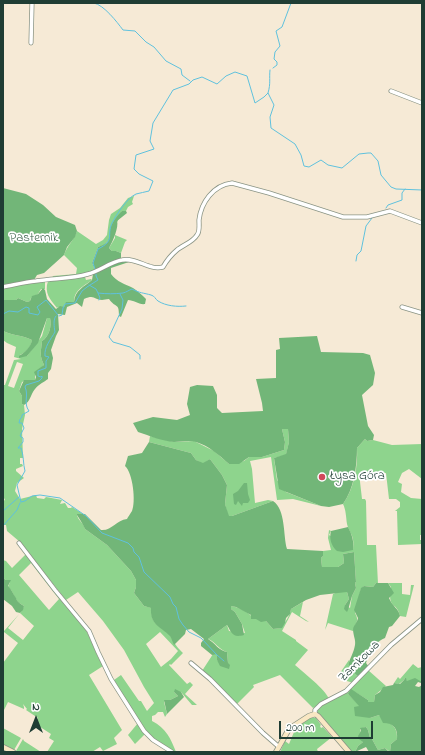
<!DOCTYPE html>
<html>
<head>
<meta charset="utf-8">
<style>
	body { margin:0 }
	#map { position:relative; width:425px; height:755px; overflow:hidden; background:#f6ead6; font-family:"Indie Flower",sans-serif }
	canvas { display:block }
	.frame { position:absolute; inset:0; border:4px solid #1f3d34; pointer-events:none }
	.north { position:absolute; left:16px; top:699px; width:40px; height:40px; -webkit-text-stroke:3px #fff; paint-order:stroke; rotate:0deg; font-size:11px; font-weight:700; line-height:16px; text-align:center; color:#1f3d34 }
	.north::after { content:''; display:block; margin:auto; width:14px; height:18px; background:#1f3d34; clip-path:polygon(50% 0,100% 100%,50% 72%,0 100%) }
	.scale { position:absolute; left:279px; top:721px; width:94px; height:18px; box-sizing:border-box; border:2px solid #1f3d34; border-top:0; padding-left:5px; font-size:12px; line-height:14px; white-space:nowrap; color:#1f3d34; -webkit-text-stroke:3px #fff; paint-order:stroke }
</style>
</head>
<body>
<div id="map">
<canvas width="425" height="755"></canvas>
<div class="frame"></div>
<div class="north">N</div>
<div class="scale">200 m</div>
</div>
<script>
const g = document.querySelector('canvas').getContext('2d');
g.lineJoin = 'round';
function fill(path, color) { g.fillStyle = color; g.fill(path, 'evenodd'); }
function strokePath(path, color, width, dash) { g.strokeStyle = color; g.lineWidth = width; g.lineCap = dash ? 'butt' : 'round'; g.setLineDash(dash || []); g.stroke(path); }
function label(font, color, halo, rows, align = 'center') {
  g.font = font + ' "Indie Flower",sans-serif'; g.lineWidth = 3.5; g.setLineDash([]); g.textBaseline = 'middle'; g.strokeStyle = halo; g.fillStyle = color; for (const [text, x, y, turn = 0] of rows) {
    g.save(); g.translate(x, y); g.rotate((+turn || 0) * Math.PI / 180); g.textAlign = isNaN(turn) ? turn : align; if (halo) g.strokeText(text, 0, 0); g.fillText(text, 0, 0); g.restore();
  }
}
const green = new Path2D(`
	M139 194 134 196 132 202 133 204 128 207 126 211H122L110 239 104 245 98 247 92 263 95 270 86 274 52 278 53 276 76 274 77 268 64 255C67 246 74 240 77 231L96 244 103 240 107 235 109 220 111 214 120 208 128 198Z
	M115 235 127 240 125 242 121 253 116 251H112L109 248 115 238Z
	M85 277 86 280 91 279 92 280C84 286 74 290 74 302L65 305 64 307H58L57 308C50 299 44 293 48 281Z
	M45 281V289H41L38 294 31 298 30 301 27 302 18 298 16 300H3L4 292 3 287Z
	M47 318H50C52 326 49 337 42 341 41 352 39 355 44 365L35 375V380H27L22 382 19 391 22 396V404L24 405 25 415 22 429 23 458H20V464H22L23 466 16 469V471L24 478 17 483 15 491 20 499 36 495 37 498 44 499 46 497 62 500 60 504 65 503 68 508H71L72 507 83 514H77C77 520 84 523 85 529L107 545 131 571 136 580V587L134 593 144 606 152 608C149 628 166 626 172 638 175 645 178 648 183 653L171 665 170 664 169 665 187 684 190 682 193 685 185 694 197 705H192L181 692H174L178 696 170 700H166L164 702 167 714 165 717 163 712H158L155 715 152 716V721C166 728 171 739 176 752 145 741 130 706 114 680L121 675 139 701H141L147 711 154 703 144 687 124 650 103 621 78 592 66 600 65 599 20 542 7 531 6 525H3V503L5 499 3 498V385H5L14 360 21 359 14 357 16 347 7 343 3 340V331C13 336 23 335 32 340 32 346 25 353 20 355L27 356 42 336ZM17 362 23 364 14 388 8 386ZM160 632 178 651 171 659 161 667 146 644Z
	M282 429H288L289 442 286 455 274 458 277 480 286 492 321 506 293 499 277 500 271 457 250 461 252 469 255 503 268 500 273 501 232 516H228L225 504 227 485 222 475 210 459 203 464 196 460 191 453 149 442 150 436 174 442 194 441 214 451 229 464 244 461 249 457H262L284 450 285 442Z
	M365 439 367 441 373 440 392 445 422 444V479L409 469 402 473 398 482 402 484 401 492 411 498 422 499V535H420V540H422V544L398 545 397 511H395L400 507V502L396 499H389L386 473H359L362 499H365L366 501 367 545H376L378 584 376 583 373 587 364 586 361 589 355 613C360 622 355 623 353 631L328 623 325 630 333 594 338 592H347L349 599 345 605 350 608 352 596 356 588 355 583 356 582 354 552 343 554 344 563 338 567H322L321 558 323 556V551L331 550 328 538 329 530 331 531 329 535 353 550C355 535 350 535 347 524 346 517 346 510 343 504 354 489 358 466 357 448Z
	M26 554 83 625C91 638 95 653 103 666L89 675 122 730 114 738 117 744 103 751 100 747 92 752H73L71 751V752H47L54 741 49 738 51 734 34 723 38 718 26 710 27 709 23 704 24 707V709L8 702 3 712V663L18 643 4 632V631L21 612 24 606C21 604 17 602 16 599 13 594 12 590 8 587L10 582 9 580H6L3 578V560L6 561 12 568ZM31 563 59 599 49 610 19 575ZM20 613 34 626 23 640 8 628Z
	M388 583H402V594L410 595 411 585H414L406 617 400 616C397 601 387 610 391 587Z
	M303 602 300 616 309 622 306 621 292 612 282 631 296 640V641L308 650 295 665C304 673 325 689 329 699L313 708 280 675 253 685 254 687 236 705 202 671 213 654H217V660L219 662 228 663 227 652C219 650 216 642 208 639L227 625 229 631 245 633 242 624 235 612 231 609V606C238 607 249 612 253 618L266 621 273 629 281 628C285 622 290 616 291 609Z
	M349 660C349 669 353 672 359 677L353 683 347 681 340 673Z
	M413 664 418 668 422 667V682L407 681 405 678 404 680 399 684 394 683 398 677 400 679Z
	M368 670 386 686 375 695 374 702H368V700L355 692 348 694 360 706 358 707 370 718 379 715C388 725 398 723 397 739L391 744 390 752 385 748 378 750 372 739 370 738 368 730 366 727 360 729 363 742 358 746 355 752H350L317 712 319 707 344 694 358 682Z
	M311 717 316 718 321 725 320 726 321 728 323 727 332 737 317 749 318 752H281V750L285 741 289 744 294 732 299 726 298 724Z
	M138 723 145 734 135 744 128 735Z
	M3 728 21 738 14 750 3 745Z
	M23 739 24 741 41 752H20L16 751Z`);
const forest = new Path2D(`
	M3 188 26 194 43 205 56 217 75 225 77 231 75 237 67 247 64 255 44 273 37 275 34 280 3 285Z
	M122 211H126L127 213 117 221C119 227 113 241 109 248L112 251H116L121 253V258L95 270 92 263 98 247C109 243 109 241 110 231 111 223 117 216 122 211Z
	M120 261H128L129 262 111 268V274C117 282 125 284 133 288 138 291 142 295 146 299L145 304C139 305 134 300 128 300L121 317 119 316C119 302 116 309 109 299 106 299 104 300 102 300 94 300 95 294 84 299L82 307 77 303 67 307 65 315 58 314 59 330 56 336 51 350 53 358 51 369 48 373V379C44 382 39 384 35 389 30 395 31 401 24 405L22 404V396L19 391 24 380H35L36 377 34 372 44 365C39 355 41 352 42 341 49 337 52 326 50 318H47L38 343 27 356 19 358V356C24 353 31 347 32 340 23 335 13 336 3 331V300H16L18 298 27 302 30 301 32 296 38 294 43 288 45 290 47 299 56 309 60 306 64 307 66 302H74C75 290 84 287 92 280L93 274Z
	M317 336 321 352 363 353 370 355 375 373 373 385 362 395 368 426 374 435 373 440 367 441 365 439 357 448C357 466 354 489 343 504L329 507 321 506 279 489 274 458 286 454 289 442 288 429H282L285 442 284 450 262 457H249L239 464H229C219 455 209 446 196 442 189 440 181 442 174 442 162 441 150 436 138 432L133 423 153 417 177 420 190 415 187 404 190 387 197 385 213 386 217 395V408L222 413 263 411 262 403 256 379 276 378V350L280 349 279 338Z
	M149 442 191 453 196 460 203 463 210 459 222 475 227 485 225 504 229 516H232L273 501C286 510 283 535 287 549L323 551V556L321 558 322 567H338L344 563 343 554 354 552 356 582 355 583 356 588 352 596 348 610 347 612 344 609 345 605 349 599 347 592 320 595 306 600 291 609 290 614 286 618 285 623 282 628 273 629 266 621 261 622 256 619H251V615L236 607 231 606V609L235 612 242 624 244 635C232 638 232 633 227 625L208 639C215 643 219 651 227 652L228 663 230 665 229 669 220 666 217 660V654L212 655 201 646V643L204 639 191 629 186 630 185 634 174 645C172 641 172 639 170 636 160 626 150 625 151 608L144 606 134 593 136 587V580L131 571 107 545 85 529C83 524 80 520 77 515V514H85L101 530C112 531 116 520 127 519 128 517 130 514 132 511 136 502 133 473 125 466L128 456 142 453Z
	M244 483H247L248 494 250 500 248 503H243L242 506 238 501 236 505 234 504 233 494 238 491Z
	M348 527C352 535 354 540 353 550L343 552 337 551C331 546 329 538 331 531Z
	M3 578 6 580H11L8 586C12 590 13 594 16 598 17 602 21 604 24 606L23 610 20 613 16 612 12 606 3 599Z
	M376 583H388L394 593 389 598C392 606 399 609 400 616L392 626 389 627 385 638C378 640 369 651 367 657 367 659 367 661 366 663L369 667 359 677C341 663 352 662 355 645 356 640 353 635 353 629 354 625 357 623 358 618L354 610 361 588 364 586 373 587Z
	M405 678H406L407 681 415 678 422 682 421 683 418 682 415 686 419 687 422 685V752H390L391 744 397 739C398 729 394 723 383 723L379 715 370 718 355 716 354 707 359 706 348 694 351 689 368 700V702H374L375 695 380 692 383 687 393 685 394 683 400 684 404 680Z
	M175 689 181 692 184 697 167 714 164 700H170L178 696 174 692Z
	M366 727 368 730 370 738 372 739 378 750 385 748 389 752H369L366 747 355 752 358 746 363 742 359 739 358 736 361 731 360 728Z`);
const stream = new Path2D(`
	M94 3C104 5 117 22 123 30L135 31 146 42 154 47 166 61 181 69 182 75 190 81
	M273 68 277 65V62L274 59 275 52 280 46 276 31 282 27 291 3
	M268 93C271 83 269 79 270 70
	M386 208 388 205 402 200V193L405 189
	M356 261 357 255 361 251 366 226 372 218
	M95 269 93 263 98 249C116 240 106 236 112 223 117 214 127 198 136 194 140 193 145 192 149 191L153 181 139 174 134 169 136 155 154 149 150 141 153 123 173 90 189 84 193 80 202 77 217 84 226 76 235 72 247 76 255 103 264 97 268 93 274 105 270 117 271 128 295 144 301 155 304 166 309 167 321 160 328 165 342 168 359 154 368 153H371L378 161 381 175 391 187 396 189 422 190
	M89 285 96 289 98 293C106 294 115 294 123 293 127 292 129 290 132 289 139 293 144 293 151 295 155 296 155 299 158 301 166 306 177 307 186 306
	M98 293 100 298 99 300
	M120 294 123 300 122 309 109 337 113 342 130 347 140 355V359
	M3 314 9 311 18 312 26 307 29 308V313L38 315 40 312 37 307 46 300 58 315
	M56 316C53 319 54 327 55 332 51 339 44 347 45 356L49 357 46 361V368L38 371V376L41 377 42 376V378L39 381 26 385 25 387C29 395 23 403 29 411L22 415V417L20 419 19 423H22L24 428 20 436 23 438V442L18 448H21C24 456 23 464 25 471L17 485 21 502 25 501 32 496 40 495 60 498 86 516 102 533 128 543 133 548 134 552 139 557 144 572 170 597 173 604 176 607 179 619 183 625 189 632 201 638 217 655 224 661
	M59 316 62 315 63 308 65 304 75 303 82 291 87 287 98 280 96 276V274
	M3 511 19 497
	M3 526 17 510 20 503`);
const street = new Path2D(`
	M31 43 32 3
	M391 91 422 103
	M3 287C14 285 25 282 36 281 54 278 71 279 88 274 100 271 110 262 122 260 137 257 149 271 163 267 167 260 171 255 177 250 183 245 193 242 197 235 200 232 199 225 199 220 201 203 213 185 232 183L269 193 343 217H367L390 211 422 223
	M402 307 422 313
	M19 543 55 590 89 631 98 652 111 679 144 731 153 740 172 752
	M191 663 210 679 263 733 279 747
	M315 714V710L321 704 346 691 391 645 422 619`);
const secondary = new Path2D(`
	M3 747 13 752
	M276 752 289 729 309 716 315 714 318 716 349 752`);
const markers = [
	[322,477,4,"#d1495b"]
];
const parkNames = [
	["Pasternik",34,239]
];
const poiNames = [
	["Łysa Góra",330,477]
];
const streetNames = [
	["Zamkowa",360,662,-45]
];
fill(green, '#8ed48d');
fill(forest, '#72b678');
strokePath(stream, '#5fc1dd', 1);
strokePath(street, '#8a9485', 5);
strokePath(secondary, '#8a9485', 6);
strokePath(street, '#fff', 3.5);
strokePath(secondary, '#f9e7c3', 4.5);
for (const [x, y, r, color] of markers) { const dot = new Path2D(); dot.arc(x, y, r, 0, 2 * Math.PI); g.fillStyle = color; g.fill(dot); strokePath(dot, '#fff', 1.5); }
label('13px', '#3b634a', '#fff', parkNames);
label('13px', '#1f3d34', '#fff', poiNames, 'left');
label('13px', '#1f3d34', '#fff', streetNames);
</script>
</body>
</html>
